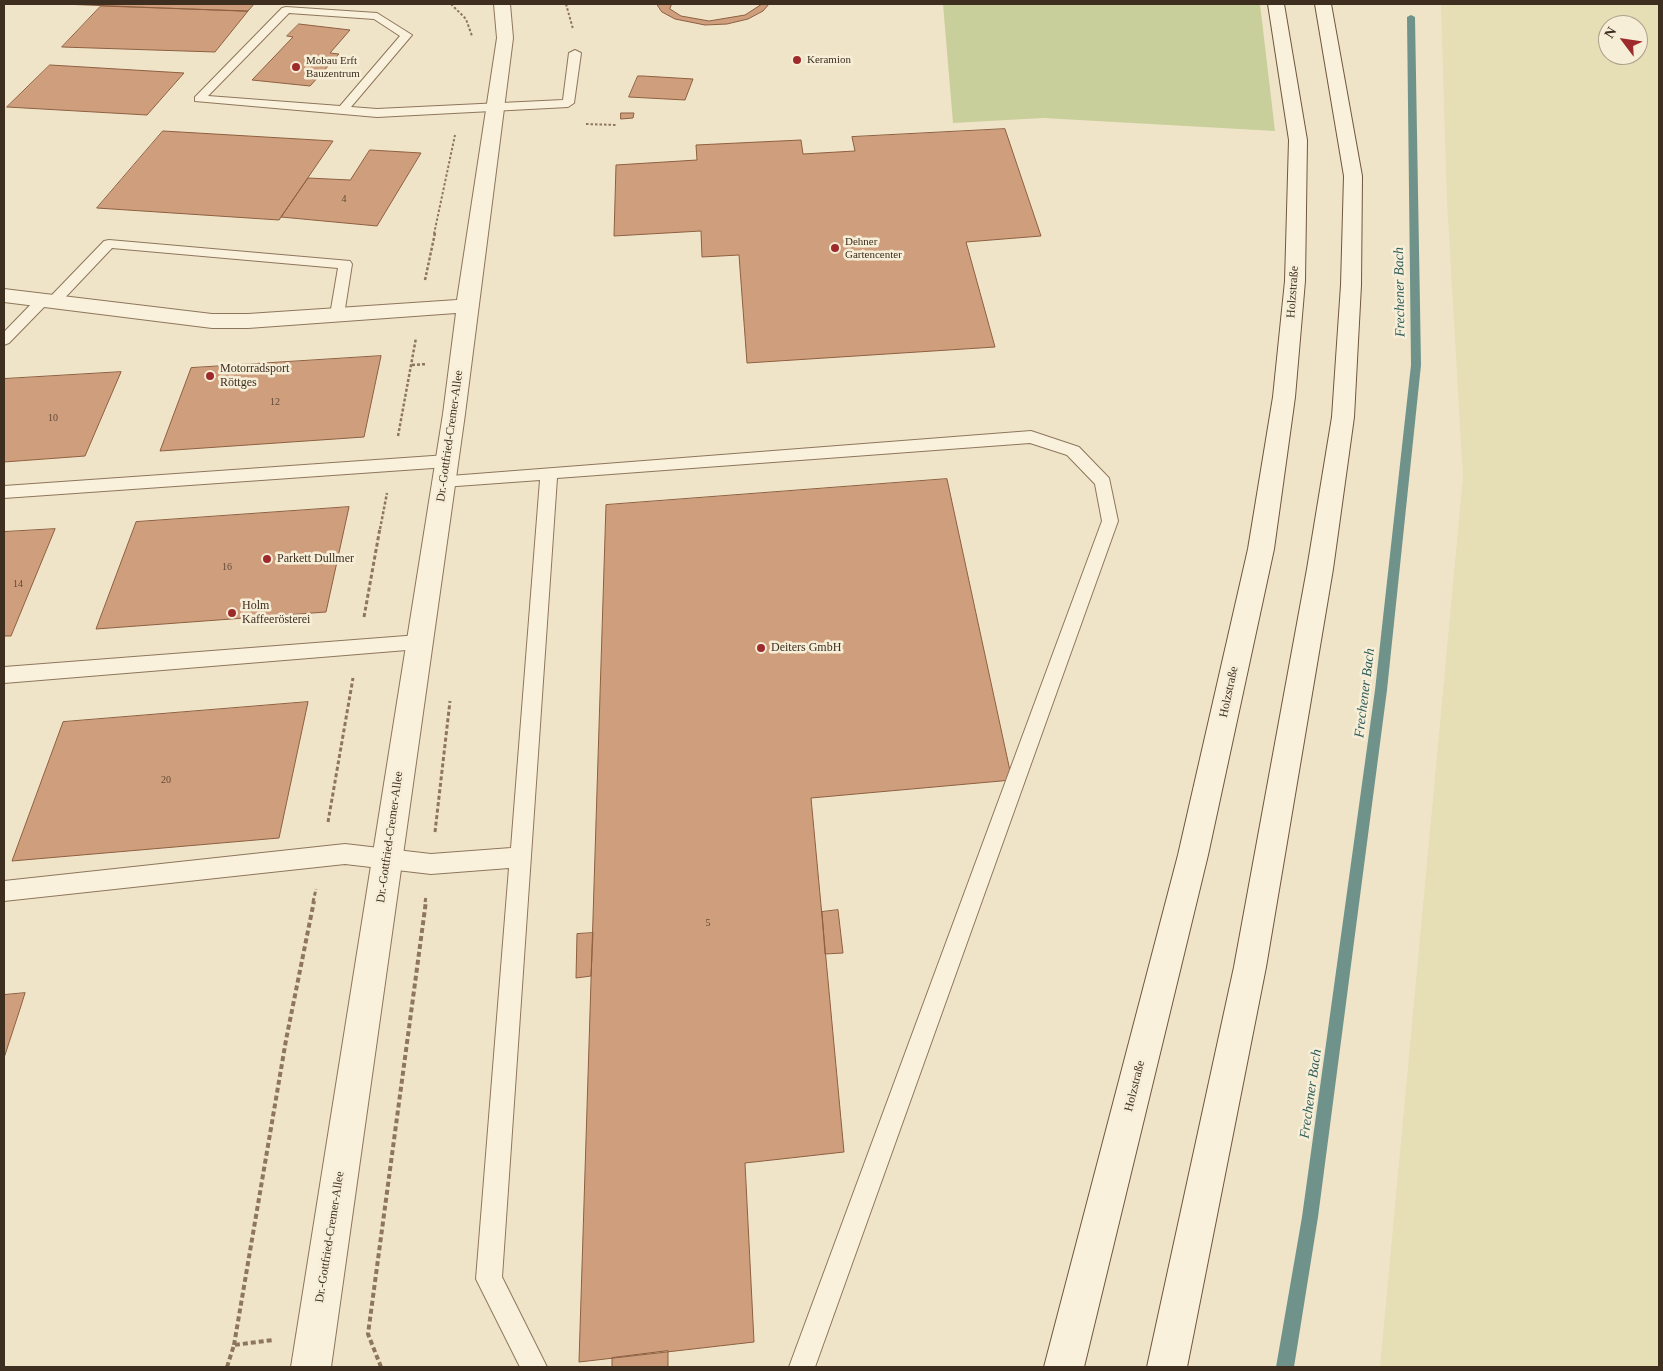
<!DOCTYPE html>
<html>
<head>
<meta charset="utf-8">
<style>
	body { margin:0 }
	#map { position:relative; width:1663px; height:1371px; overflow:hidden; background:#f0e4c8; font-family:Georgia,serif }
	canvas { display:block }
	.frame { position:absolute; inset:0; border:5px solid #3d2e20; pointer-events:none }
	.north { position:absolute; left:1598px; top:15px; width:50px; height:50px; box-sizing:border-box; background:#f7eed8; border:1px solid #ada18e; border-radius:50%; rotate:301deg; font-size:14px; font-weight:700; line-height:20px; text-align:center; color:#3d2e20 }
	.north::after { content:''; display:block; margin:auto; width:18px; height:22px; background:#9e2a2b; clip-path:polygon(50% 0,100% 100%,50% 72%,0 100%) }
</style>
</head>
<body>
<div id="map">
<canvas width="1663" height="1371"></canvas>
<div class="frame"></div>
<div class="north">N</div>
</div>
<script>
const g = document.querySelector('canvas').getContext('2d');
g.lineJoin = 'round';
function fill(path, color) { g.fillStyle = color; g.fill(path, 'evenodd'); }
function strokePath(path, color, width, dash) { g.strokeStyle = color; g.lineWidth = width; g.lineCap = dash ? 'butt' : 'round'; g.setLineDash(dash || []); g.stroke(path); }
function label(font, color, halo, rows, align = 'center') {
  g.font = font + ' Georgia,serif'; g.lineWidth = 5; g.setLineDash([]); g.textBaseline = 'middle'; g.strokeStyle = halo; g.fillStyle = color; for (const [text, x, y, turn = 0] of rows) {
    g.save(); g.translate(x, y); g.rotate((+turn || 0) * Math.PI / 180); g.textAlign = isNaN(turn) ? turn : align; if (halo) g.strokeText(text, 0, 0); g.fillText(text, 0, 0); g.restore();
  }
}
const farmland = new Path2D(`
	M1441 4H1659V1367H1380L1463 477 1447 201ZM1608 25H1638V55H1608Z`);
const green = new Path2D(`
	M943 4H1260L1275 131 1043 118 953 123Z`);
const stream = new Path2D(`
	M1411 15 1415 17 1421 365 1387 690 1318 1217 1294 1367H1276L1302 1217 1375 690 1411 365 1407 17Z`);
const building = new Path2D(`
	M62 4H254L248 11Z
	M657 4H769L763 11 748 19 727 24 705 25 675 19 662 12Z
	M672 4H762L745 15 709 21 681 16 670 9Z
	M101 6 248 11 215 52 62 47Z
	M299 24 350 30 330 53 339 54 310 86 252 80 293 37 287 36Z
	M50 65 184 73 147 115 7 107Z
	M638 76H643L693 79 685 100 629 97Z
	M621 113H634L633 118 621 119Z
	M1005 129 1041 236 966 242 995 347 747 363 739 255 702 257 701 231 614 236 616 165 697 160 696 145 801 140 803 154 855 151 852 137Z
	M163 131 333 141 279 220 97 208Z
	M370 150 421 153 377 226 281 217 308 178 350 180Z
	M381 356 364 437 160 451 191 368Z
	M121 372 85 456 4 462V379Z
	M947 479 1012 780 811 798 844 1152 745 1163 754 1342 579 1362 606 505Z
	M349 507 326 612 96 629 136 522Z
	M55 529 11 636H4V532Z
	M308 702 279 838 12 861 63 722Z
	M838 910 843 953 825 954 822 912Z
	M593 933 591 976 576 978 577 934Z
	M25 993 20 1009 4 1058V995Z
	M668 1351V1367H612V1358Z`);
const pathFar3 = new Path2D(`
	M451 4 466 19 472 36
	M566 4 573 29
	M586 124 616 125
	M434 234 455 135`);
const pathFar2 = new Path2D(`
	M425 280 435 233
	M412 365 427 364
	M398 436 416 338
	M380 529 387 493`);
const pathFar1 = new Path2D(`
	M364 617 380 528
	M328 822 353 678
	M435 832 450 701
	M313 902 316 889
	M425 902 426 897`);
const path = new Path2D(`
	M234 1345 286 1040 314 901
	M227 1367 234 1345 273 1340
	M381 1367 368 1334 426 901`);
const lane = new Path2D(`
	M286 7 377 13 412 35 351 107 377 109 563 100 569 53 575 50 581 53 574 103 568 107 377 117 195 101V97L282 8ZM289 13 374 19 400 36 340 106 208 96Z
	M109 240 350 261 352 264 344 315 337 320 330 315 338 268 112 248 59 304 54 305 48 303 9 343 4 345V332L38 297 43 296 49 298 104 241Z
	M1031 431 1079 447 1109 478 1118 521 815 1367H789L1102 521 1095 484 1067 455 1030 443 557 478 502 1277 547 1367H520L476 1279 509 868 431 874 345 864 4 901V881L345 844 431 854 511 848 540 480 443 487 437 485 435 481 437 477Z
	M447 455 453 457 455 461 453 465 447 467 4 498V486Z
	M419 635 425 637 428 642 425 647 419 649 4 683V667Z`);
const street = new Path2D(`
	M494 4H510L513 38 465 414 331 1367H291L443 414 456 313 248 328H212L4 302V289L212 314H248L457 300 497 38Z`);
const secondary = new Path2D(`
	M1268 4H1284L1307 140 1305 281 1295 397 1274 549 1208 855 1084 1367H1044L1178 855 1248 549 1273 397 1285 281 1289 140Z
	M1315 4H1331L1362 176 1361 285 1354 417 1333 569 1266 967 1187 1367H1147L1234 967 1307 569 1332 417 1341 285 1344 176Z`);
const markers = [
	[797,60,5,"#9e2a2b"],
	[296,67,5,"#9e2a2b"],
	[835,248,5,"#9e2a2b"],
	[210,376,5,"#9e2a2b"],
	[267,559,5,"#9e2a2b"],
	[232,613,5,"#9e2a2b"],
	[761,648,5,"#9e2a2b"]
];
const numberNames = [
	["4",344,199],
	["12",275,402],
	["10",53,418],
	["16",227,567],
	["14",18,584],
	["20",166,780],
	["5",708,923]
];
const farPoinames = [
	["Keramion",807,60],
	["Mobau Erft",306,61],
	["Bauzentrum",306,74],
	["Dehner",845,242],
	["Gartencenter",845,255]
];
const streetNames = [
	["Holzstraße",1293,292,-86],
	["Dr.-Gottfried-Cremer-Allee",450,436,-82],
	["Holzstraße",1229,692,-78],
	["Dr.-Gottfried-Cremer-Allee",390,837,-82],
	["Holzstraße",1135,1086,-76],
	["Dr.-Gottfried-Cremer-Allee",330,1237,-81]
];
const poiNames = [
	["Motorradsport",220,369],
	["Röttges",220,383],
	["Parkett Dullmer",277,559],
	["Holm",242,606],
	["Kaffeerösterei",242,620],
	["Deiters GmbH",771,648]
];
const waterNames = [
	["Frechener Bach",1400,292,-91],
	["Frechener Bach",1365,693,-83],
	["Frechener Bach",1311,1094,-82]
];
fill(farmland, '#e6deb5');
fill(green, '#c9cf9b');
fill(stream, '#6f938a');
fill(building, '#cf9f7d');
strokePath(building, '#8d5f41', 1);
strokePath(lane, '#8d765c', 2);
strokePath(street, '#8d765c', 2);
strokePath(secondary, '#6f573f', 2);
strokePath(pathFar3, '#8d765c', 2, [2.5, 2]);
strokePath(pathFar2, '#8d765c', 2.5, [3, 2]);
strokePath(pathFar1, '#8d765c', 3, [4, 2.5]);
strokePath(path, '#8d765c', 4, [5, 3]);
fill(lane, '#faf1dc');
fill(street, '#faf1dc');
fill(secondary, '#faf1dc');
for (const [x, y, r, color] of markers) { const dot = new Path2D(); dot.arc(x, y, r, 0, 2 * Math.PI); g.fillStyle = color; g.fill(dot); strokePath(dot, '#f7eed8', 2); }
label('10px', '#624a37', null, numberNames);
label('11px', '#3d2e20', '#f7eed8', farPoinames, 'left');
label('12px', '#3d2e20', '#f7eed8', streetNames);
label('12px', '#3d2e20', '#f7eed8', poiNames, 'left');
label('italic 14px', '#2f5d5a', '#f7eed8', waterNames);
</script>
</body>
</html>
